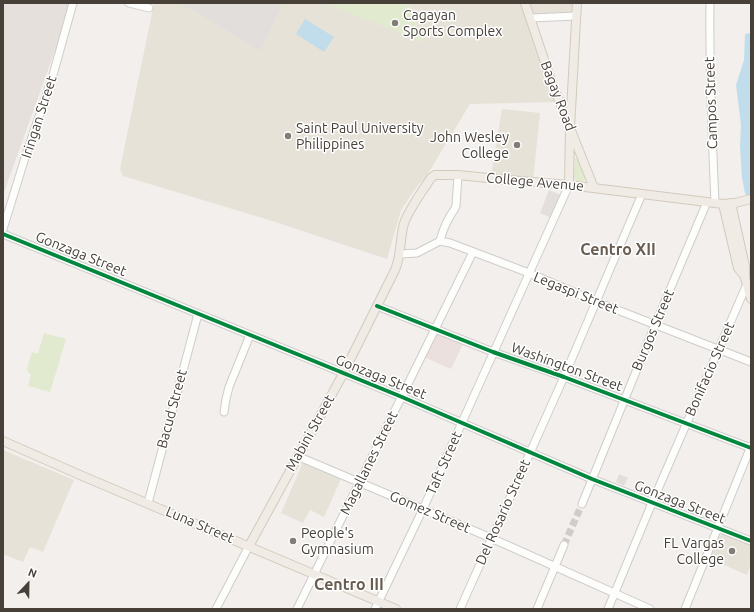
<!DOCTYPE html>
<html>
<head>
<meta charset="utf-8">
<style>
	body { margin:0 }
	#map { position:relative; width:754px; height:612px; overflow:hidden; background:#f2efec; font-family:Ubuntu,sans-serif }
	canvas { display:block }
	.frame { position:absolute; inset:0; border:4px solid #474039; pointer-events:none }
	.north { position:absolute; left:8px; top:564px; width:40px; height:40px; -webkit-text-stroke:3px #fff; paint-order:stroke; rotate:22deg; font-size:11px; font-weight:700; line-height:16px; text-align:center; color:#474039 }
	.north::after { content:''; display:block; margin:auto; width:14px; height:18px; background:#474039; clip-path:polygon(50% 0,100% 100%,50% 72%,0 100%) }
</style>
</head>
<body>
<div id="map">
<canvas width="754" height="612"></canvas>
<div class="frame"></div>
<div class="north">N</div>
</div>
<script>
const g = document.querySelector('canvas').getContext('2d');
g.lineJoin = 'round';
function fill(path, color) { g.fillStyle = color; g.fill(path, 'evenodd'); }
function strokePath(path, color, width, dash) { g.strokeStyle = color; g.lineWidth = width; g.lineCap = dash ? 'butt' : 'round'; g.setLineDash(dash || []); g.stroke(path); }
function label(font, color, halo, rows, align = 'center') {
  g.font = font + ' Ubuntu,sans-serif'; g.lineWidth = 3; g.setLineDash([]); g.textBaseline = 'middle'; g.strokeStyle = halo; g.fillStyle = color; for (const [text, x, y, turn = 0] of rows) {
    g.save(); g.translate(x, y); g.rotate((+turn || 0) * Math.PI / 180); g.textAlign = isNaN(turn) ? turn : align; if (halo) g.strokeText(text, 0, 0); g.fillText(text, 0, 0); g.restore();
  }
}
const residential = new Path2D(`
	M3 3H72L3 195Z`);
const industrial = new Path2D(`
	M549 190 561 195 551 218 540 213Z`);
const education = new Path2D(`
	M154 3H325L423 42 409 3H520L555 102 470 104 424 180 418 185 401 210 387 259 269 220 123 176 120 169Z
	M528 3H573V14L532 16Z
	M502 109 540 113 533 181 491 176Z
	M3 450 74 480 43 552 30 547 23 562 3 554Z
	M303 462 341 479 324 517 310 510 303 523 281 513Z
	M724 533 751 544V564L747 575 710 559 719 537Z`);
const medical = new Path2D(`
	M436 332 464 342 451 369 424 357Z`);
const green = new Path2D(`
	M325 3H409L424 43Z
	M575 158H577L586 179 582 182 577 181 574 178Z
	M44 333 66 339 50 392 28 386 31 375 28 372 27 369 32 352 38 354Z`);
const parking = new Path2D(`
	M179 3H273L281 7 260 51 200 14Z
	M619 474 628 478 624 486 616 482Z`);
const water = new Path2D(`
	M305 19 334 37 324 52 296 34Z
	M751 33V203L745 193 742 178 740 146 741 125 736 85 744 60 745 34Z`);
const minorTunnel = new Path2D(`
	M564 545 582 504`);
const minor = new Path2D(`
	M129 3 149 8
	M710 3C709 70 712 136 715 203
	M531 18 576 16
	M3 229 24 161 53 75 73 3
	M3 234 402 397 592 479 751 541
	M440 241C442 233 445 225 449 218 451 214 454 211 456 206L458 175
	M400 254 417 253 440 241 450 243 529 273 597 302 751 362
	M377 306 493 352 564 377 751 448
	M224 412 226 399 229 387 250 335
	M297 456 491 538 650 609
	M148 503 198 314
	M582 504 655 325 707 202
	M216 609 249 546
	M297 609 473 252
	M375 609 423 509 569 185
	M460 609 564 377 642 194
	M537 609 564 545
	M608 609 652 503 747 284
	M685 609 751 446`);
const major = new Path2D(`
	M525 3 552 83 594 188
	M569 185 570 128 577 3
	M731 203 745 266V278L751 299
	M723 204 738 268 745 277
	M3 441 80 475 396 609
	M249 546 343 374 395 270C401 256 400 242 403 227 406 213 423 190 431 178L435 175H458L508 180 569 185 723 204 735 203 751 199`);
const cycleway = new Path2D(`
	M3 234 402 397 592 479 751 541
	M377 306 493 352 564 377 751 448`);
const markers = [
	[395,23,4,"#837d78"],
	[288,136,4,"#837d78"],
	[517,145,4,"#837d78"],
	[293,541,4,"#837d78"],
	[732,551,4,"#837d78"]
];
const poiNames = [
	["Cagayan",403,15],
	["Sports Complex",403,31],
	["Saint Paul University",296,128],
	["Philippines",296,144],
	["John Wesley",509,137,"right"],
	["College",509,153,"right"],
	["People's",301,533],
	["Gymnasium",301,549],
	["FL Vargas",724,543,"right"],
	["College",724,559,"right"]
];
const streetNames = [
	["Bagay Road",558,96,69],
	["Campos Street",711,103,-92],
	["Iringan Street",39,117,-72],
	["College Avenue",535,182,5],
	["Gonzaga Street",81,254,22],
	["Legaspi Street",576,293,22],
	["Burgos Street",653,330,-67],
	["Washington Street",567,367,20],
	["Bonifacio Street",710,369,-66],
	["Gonzaga Street",381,377,22],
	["Bacud Street",172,409,-75],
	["Mabini Street",310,433,-61],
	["Magallanes Street",369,463,-64],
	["Taft Street",444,463,-66],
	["Gonzaga Street",680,502,21],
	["Gomez Street",430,512,23],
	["Del Rosario Street",503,512,-66],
	["Luna Street",200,525,23]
];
const quarterNames = [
	["Centro XII",618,250],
	["Centro III",349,585]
];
fill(residential, '#e5e0db');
fill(industrial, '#e3dfdc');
fill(education, '#e7e2d8');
fill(medical, '#ece0de');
fill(green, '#e1e9ce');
fill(parking, '#e1dedc');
fill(water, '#c1ddeb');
strokePath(minorTunnel, '#d0ccc8', 7, [7, 3.5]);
strokePath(minor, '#cfcdca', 9);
strokePath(major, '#d2cabc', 10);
strokePath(minor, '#fdfdfc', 7);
strokePath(major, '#f0ece5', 8);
strokePath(cycleway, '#00873e', 4);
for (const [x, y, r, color] of markers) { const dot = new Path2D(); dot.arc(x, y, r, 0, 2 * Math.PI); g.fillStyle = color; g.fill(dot); strokePath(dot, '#fff', 1.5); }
label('14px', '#474039', '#fff', poiNames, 'left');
label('14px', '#474039', '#fff', streetNames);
label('bold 16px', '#695d51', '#fff', quarterNames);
</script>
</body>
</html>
